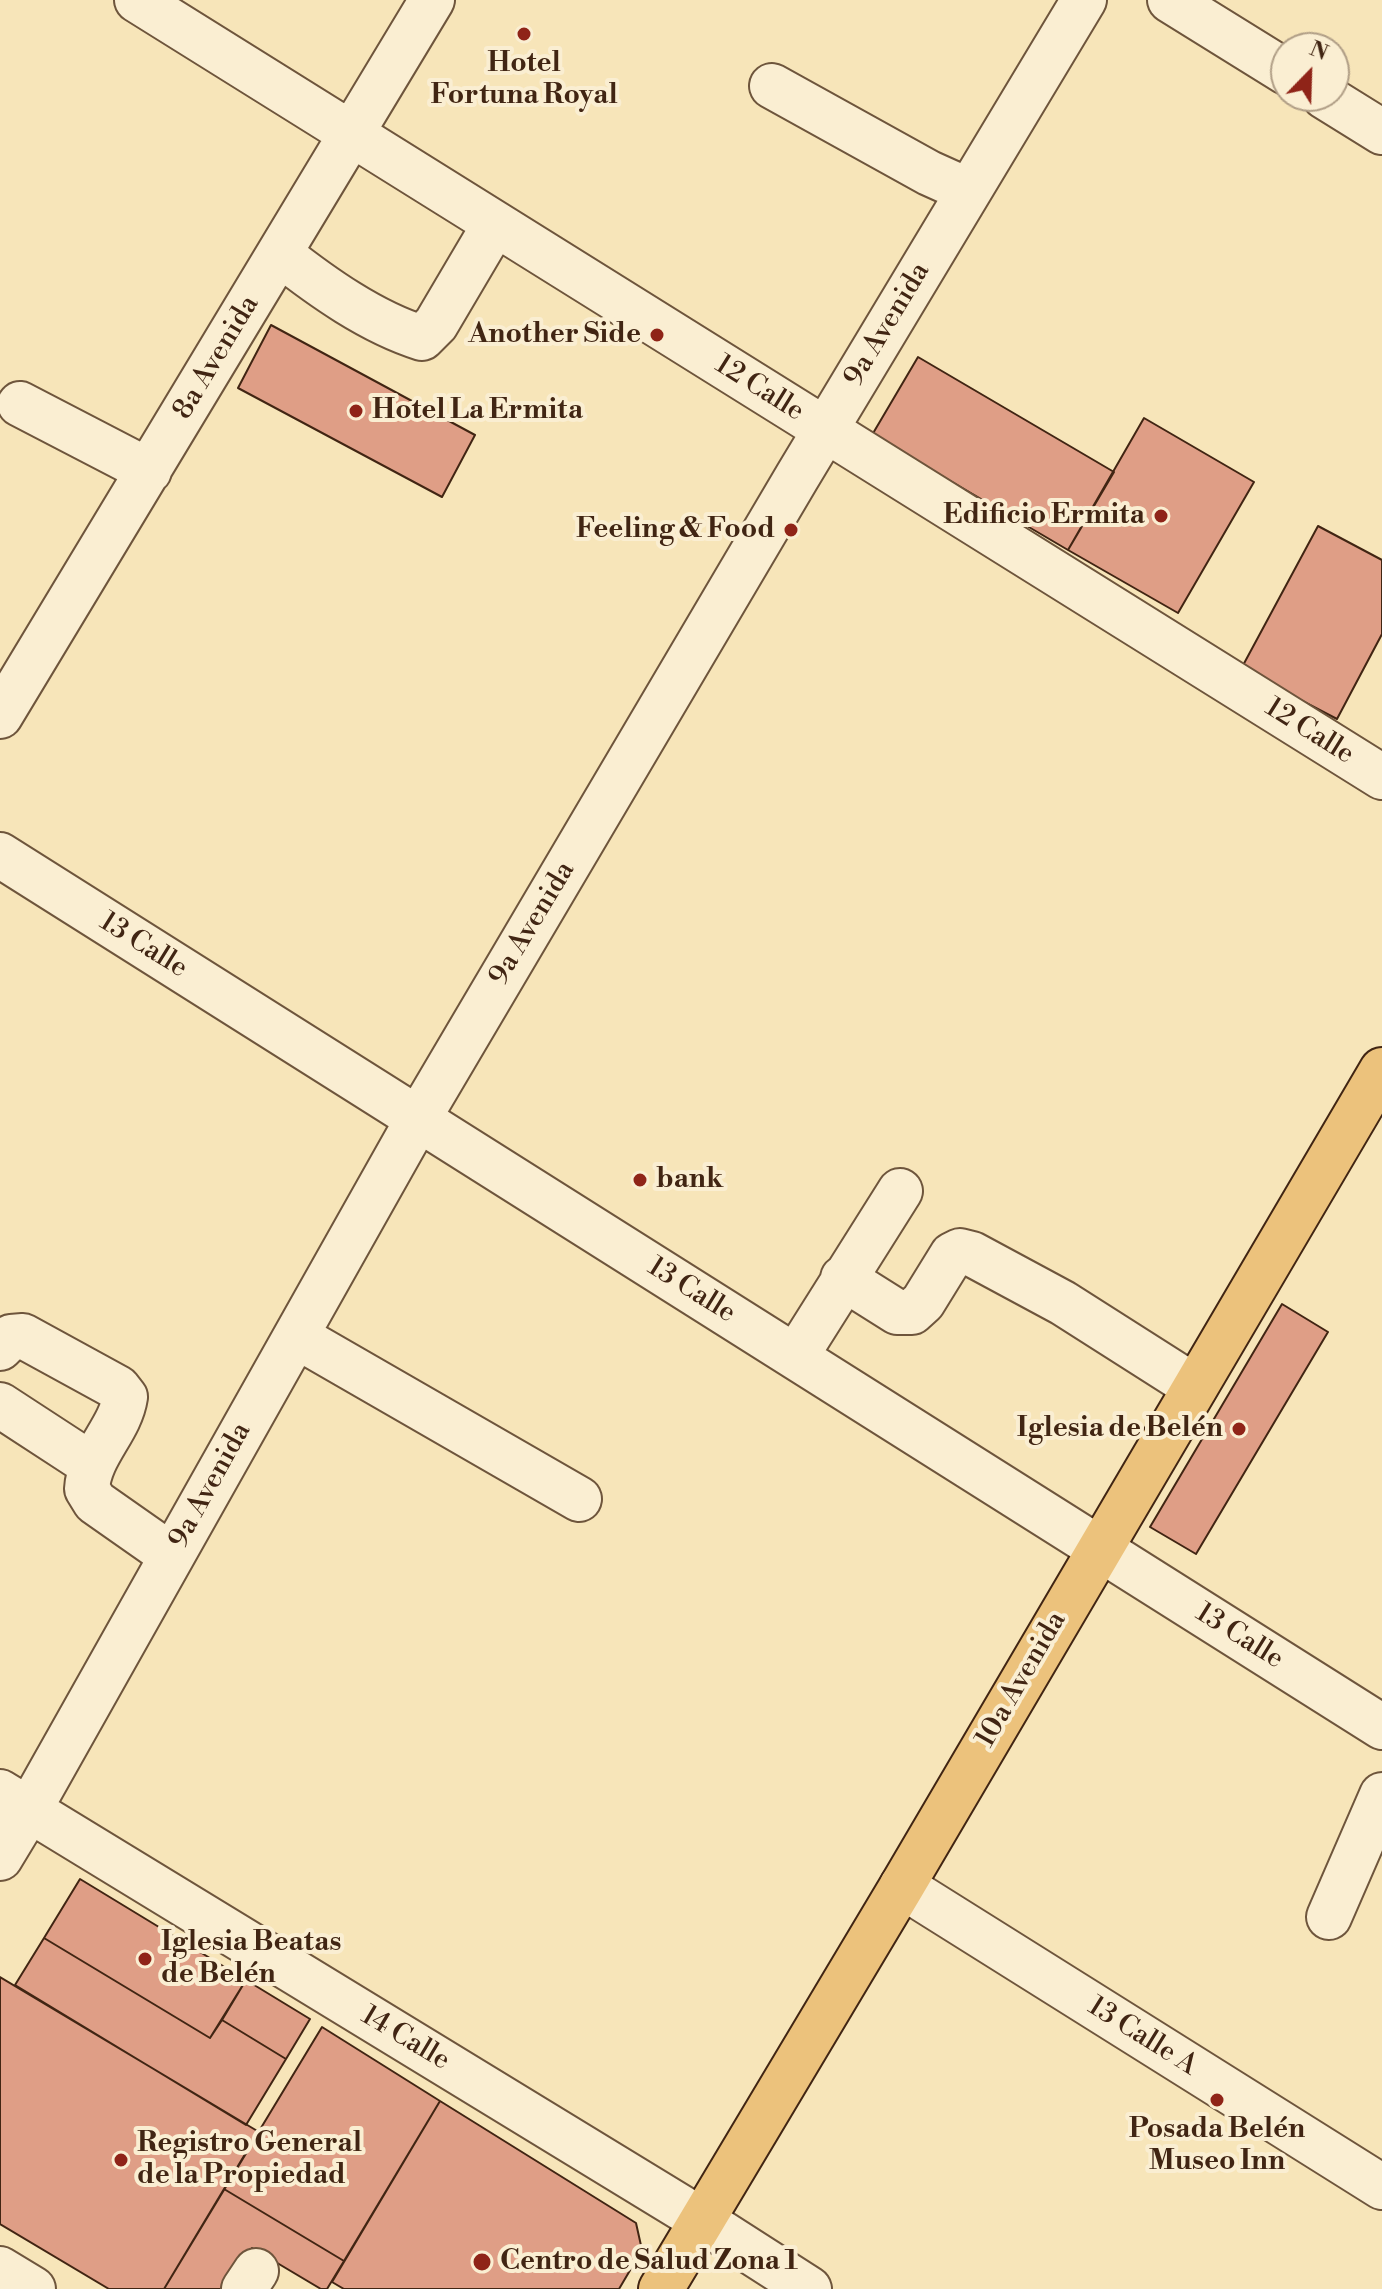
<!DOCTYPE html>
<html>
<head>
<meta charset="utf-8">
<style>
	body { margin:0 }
	#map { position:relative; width:1382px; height:2289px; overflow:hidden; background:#f7e5b9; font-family:"Libre Bodoni",serif }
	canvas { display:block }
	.north { position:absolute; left:1270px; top:32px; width:80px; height:80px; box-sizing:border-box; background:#faeed2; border:2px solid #b09e86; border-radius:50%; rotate:23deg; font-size:22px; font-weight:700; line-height:32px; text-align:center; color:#412513 }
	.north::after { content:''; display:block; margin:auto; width:28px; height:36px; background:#8f2418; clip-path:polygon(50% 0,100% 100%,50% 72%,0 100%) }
</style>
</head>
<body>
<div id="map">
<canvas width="1382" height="2289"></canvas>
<div class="north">N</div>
</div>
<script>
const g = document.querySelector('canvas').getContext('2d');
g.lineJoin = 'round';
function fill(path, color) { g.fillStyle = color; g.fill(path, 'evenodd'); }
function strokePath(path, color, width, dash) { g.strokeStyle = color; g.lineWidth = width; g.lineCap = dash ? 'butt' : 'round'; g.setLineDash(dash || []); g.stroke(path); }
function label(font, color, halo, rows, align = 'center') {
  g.font = font + ' "Libre Bodoni",serif'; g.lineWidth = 8; g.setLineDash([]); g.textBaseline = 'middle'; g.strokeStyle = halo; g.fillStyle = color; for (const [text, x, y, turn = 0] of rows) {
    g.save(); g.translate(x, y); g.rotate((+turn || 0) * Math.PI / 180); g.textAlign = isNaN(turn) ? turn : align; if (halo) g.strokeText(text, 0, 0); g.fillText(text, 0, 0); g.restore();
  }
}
const building = new Path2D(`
	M271 325 475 435 442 497 238 388Z
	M918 357 1114 472 1068 550 872 435Z
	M1144 418 1254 482 1178 613 1068 550Z
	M1318 526 1382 560V634L1337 719 1241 669Z
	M1282 1304 1328 1332 1196 1554 1150 1527Z
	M80 1879 246 1980 210 2038 44 1938Z
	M44 1938 210 2038 222 2020 286 2059 246 2125 15 1985Z
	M0 1977 259 2132 164 2289H109L0 2224Z
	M246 1980 310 2019 286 2059 222 2020Z
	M322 2027 440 2101 344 2261 224 2189Z
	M440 2101 636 2223 642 2250 619 2289H344L332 2282Z
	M224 2189 344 2261 327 2289H321L252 2248 228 2289H164Z`);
const minor = new Path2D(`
	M137 0 1382 777
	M1170 0 1286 72
	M772 86 929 173 969 191
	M1324 96 1382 132
	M280 254C322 287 371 322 422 338L436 324 495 224
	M20 404 149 471
	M0 716 432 0
	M0 855 1382 1727
	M843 1278 897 1312H912L923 1302 952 1255 960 1251 972 1254 1063 1303 1195 1387
	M296 1336 579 1499
	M0 1348 11 1337 23 1336 118 1388 125 1397C120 1430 89 1454 87 1489L95 1502 172 1556
	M796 1356 900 1191
	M0 1405 92 1465
	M0 1792 703 2221 809 2289
	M0 1858 29 1810 418 1119 797 477 1084 0
	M902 1886 1382 2187
	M1329 1917 1382 1795
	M0 2269 33 2289
	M244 2289 256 2271`);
const major = new Path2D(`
	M661 2289 902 1886 1382 1070`);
const markers = [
	[524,34,8,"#8f2418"],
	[657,335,8,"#8f2418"],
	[356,411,8,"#8f2418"],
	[1161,516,8,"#8f2418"],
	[791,530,8,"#8f2418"],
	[640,1180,8,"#8f2418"],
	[1239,1429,8,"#8f2418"],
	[145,1959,8,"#8f2418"],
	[1217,2100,8,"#8f2418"],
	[121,2160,8,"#8f2418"],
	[482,2262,10,"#8f2418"]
];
const poiNames = [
	["Hotel",524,64,"center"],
	["Fortuna Royal",524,96,"center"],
	["Another Side",641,335,"right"],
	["Hotel La Ermita",372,411],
	["Edificio Ermita",1145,516,"right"],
	["Feeling & Food",775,530,"right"],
	["bank",656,1180],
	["Iglesia de Belén",1223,1429,"right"],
	["Iglesia Beatas",161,1943],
	["de Belén",161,1975],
	["Posada Belén",1217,2130,"center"],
	["Museo Inn",1217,2162,"center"],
	["Registro General",137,2144],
	["de la Propiedad",137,2176],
	["Centro de Salud Zona 1",500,2262]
];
const streetNames = [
	["9a Avenida",888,325,-59],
	["8a Avenida",217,358,-59],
	["12 Calle",759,389,32],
	["12 Calle",1309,732,32],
	["9a Avenida",533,924,-59],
	["13 Calle",143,946,32],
	["13 Calle",691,1291,32],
	["9a Avenida",211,1486,-61],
	["13 Calle",1239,1637,32],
	["10a Avenida",1022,1680,-60],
	["13 Calle A",1142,2037,32],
	["14 Calle",405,2039,31]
];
fill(building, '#df9e86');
strokePath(building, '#412513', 2);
strokePath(minor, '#6e553c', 48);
strokePath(major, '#412513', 48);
strokePath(minor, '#faeed2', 44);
strokePath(major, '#ecc27c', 44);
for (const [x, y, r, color] of markers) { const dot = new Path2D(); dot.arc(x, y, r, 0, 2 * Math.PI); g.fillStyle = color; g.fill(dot); strokePath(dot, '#faeed2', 3); }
label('bold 28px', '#412513', '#faeed2', poiNames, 'left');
label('28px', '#412513', '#faeed2', streetNames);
</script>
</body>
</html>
